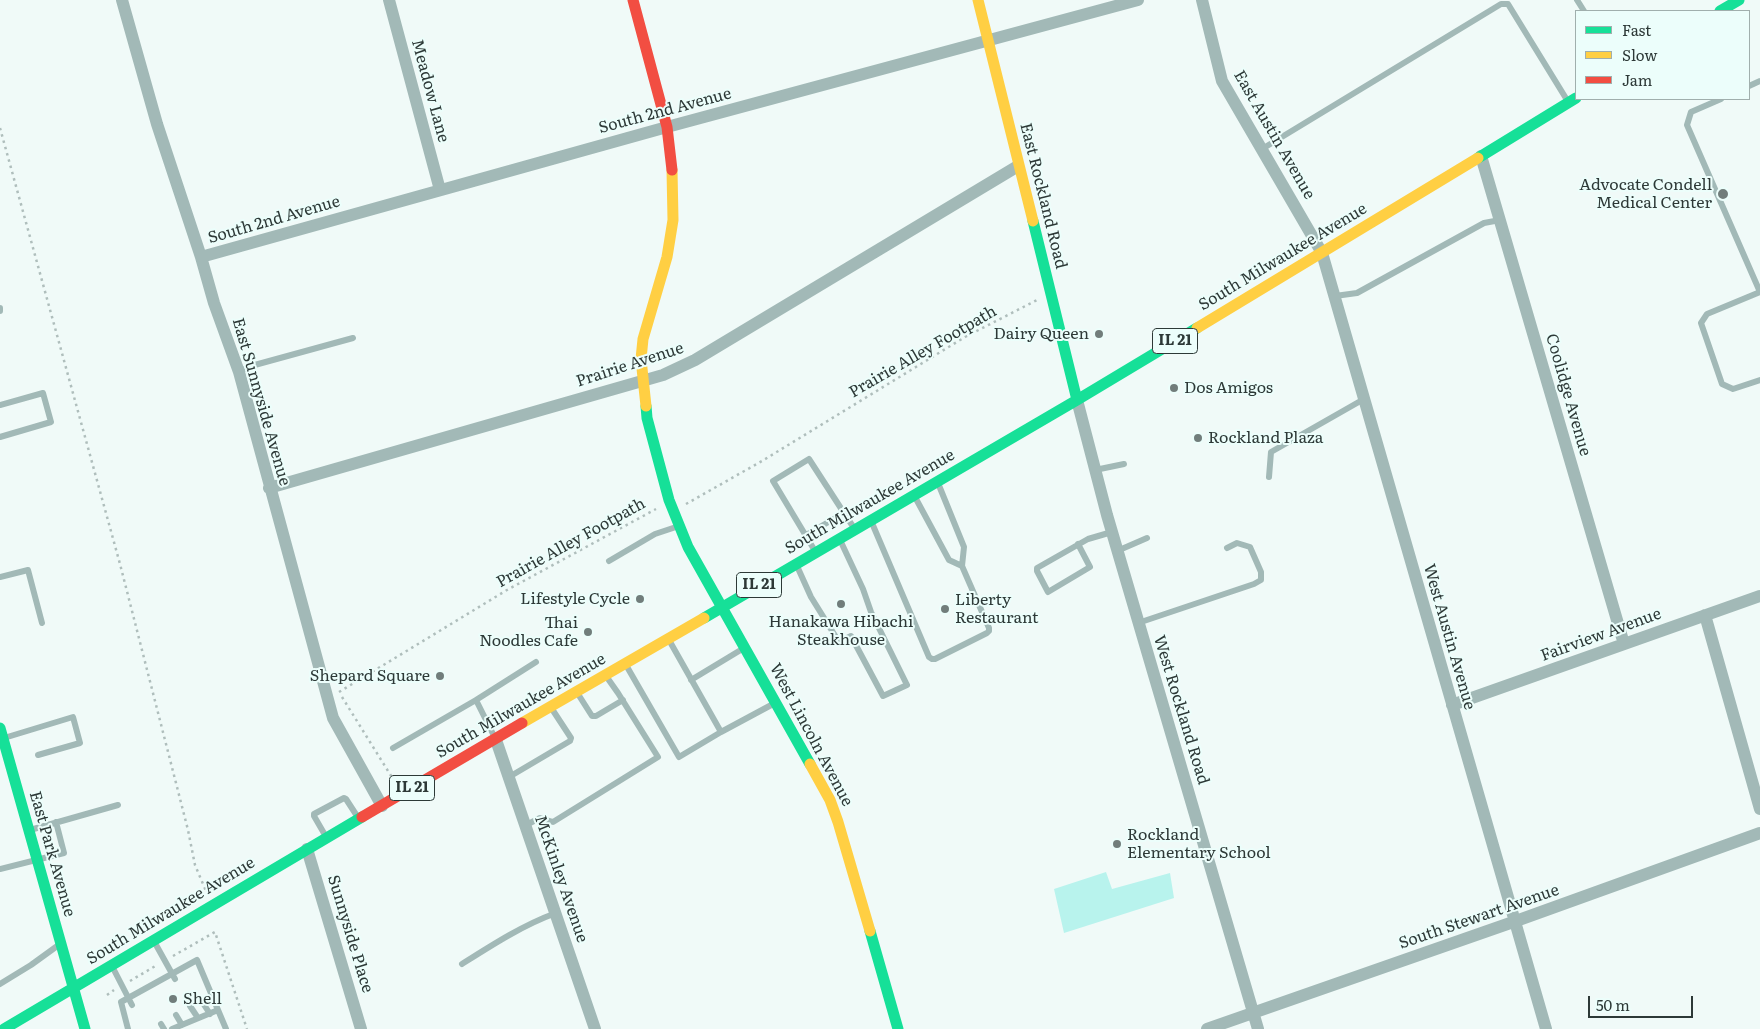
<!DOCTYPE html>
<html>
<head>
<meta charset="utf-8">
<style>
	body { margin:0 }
	#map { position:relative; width:1760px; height:1029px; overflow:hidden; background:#f0faf8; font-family:Literata,serif }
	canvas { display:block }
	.legend { position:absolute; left:1575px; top:10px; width:175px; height:90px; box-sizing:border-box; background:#ecfefb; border:1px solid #a0afad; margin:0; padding:6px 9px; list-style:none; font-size:15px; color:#2d3937 }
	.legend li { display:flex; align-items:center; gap:10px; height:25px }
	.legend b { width:25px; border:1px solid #a0afad }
	.scale { position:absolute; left:1588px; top:996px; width:105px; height:22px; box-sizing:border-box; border:2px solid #2d3937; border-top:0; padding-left:6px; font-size:15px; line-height:18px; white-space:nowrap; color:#2d3937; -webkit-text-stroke:4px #ecfefb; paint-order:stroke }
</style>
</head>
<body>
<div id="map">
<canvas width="1760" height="1029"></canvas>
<ul class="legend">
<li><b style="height:6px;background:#16e098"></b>Fast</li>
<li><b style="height:6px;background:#ffcf43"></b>Slow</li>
<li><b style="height:6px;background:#f24e42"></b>Jam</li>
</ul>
<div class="scale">50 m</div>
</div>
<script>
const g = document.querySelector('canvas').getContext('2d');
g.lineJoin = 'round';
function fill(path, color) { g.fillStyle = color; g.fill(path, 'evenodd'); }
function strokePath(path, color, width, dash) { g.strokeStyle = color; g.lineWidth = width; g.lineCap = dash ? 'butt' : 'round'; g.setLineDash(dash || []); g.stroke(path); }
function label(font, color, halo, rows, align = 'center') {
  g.font = font + ' Literata,serif'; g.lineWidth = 4; g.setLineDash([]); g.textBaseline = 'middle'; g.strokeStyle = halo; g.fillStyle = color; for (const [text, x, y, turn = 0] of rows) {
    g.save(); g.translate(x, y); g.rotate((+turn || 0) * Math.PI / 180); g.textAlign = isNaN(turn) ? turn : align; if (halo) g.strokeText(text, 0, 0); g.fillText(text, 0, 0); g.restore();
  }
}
const green = new Path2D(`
	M1106 872 1112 889 1170 873 1174 898 1064 933 1054 889Z`);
const path = new Path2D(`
	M0 128 120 564 188 830 195 865 206 891
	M686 504 762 461 965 337 1037 300
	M339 692 507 590 656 509
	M342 697 393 779
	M173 956 215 932 247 1029
	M130 981 157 965
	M107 995 114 990`);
const lane = new Path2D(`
	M1577 0 1584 11
	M1749 86 1760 81
	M1721 99 1691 112 1687 125 1760 292 1707 314 1701 323 1722 384 1733 389 1760 380
	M1262 149 1501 4H1508L1567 100
	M1335 296 1357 293 1484 223 1500 220
	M0 308V311
	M239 372 251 366 353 338
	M0 405 43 393 51 422 0 437
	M1095 470 1124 464
	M1269 477 1271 452 1364 399
	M915 497 949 560 962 566
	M872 523 929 657 932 659H935L987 633 989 631V628L962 566 964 547 938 483
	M806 535 844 513 854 528
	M1078 544 1090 567 1048 592 1037 571V568L1088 539 1112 532
	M815 551 773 481 809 459 844 513
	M1117 551 1147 538
	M609 561 655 534 679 526
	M797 566 811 597 839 642 851 636 883 696 907 685 871 612 863 589 841 542
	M0 577 28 570 42 623
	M1138 623 1254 584 1261 580V572L1250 547 1237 543 1227 548
	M669 640 721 732 775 703
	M626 665 679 757 721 732
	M691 680 744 648
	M578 694 592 716H596L623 700
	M494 736 476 700 536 662
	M4 738 73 717 80 743 38 755
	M393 748 476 700
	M509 777 570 741 571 738 552 709
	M526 825 540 818 553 822 658 757 618 693 606 676
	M30 830 118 805
	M325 835 314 816V814L344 798 346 799 357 816
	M0 869 64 853 56 822
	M155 943 175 979
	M462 964C492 945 523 925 556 913
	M113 968 132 1005
	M0 984 31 965 60 944
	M201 1000 210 1014
	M190 1006 198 1018
	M176 1015 182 1025
	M161 1024 164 1029
	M128 1029 121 1002 197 960 226 1029
	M172 1029 218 1010`);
const street = new Path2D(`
	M122 0 157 124 201 257 214 303 239 372 333 718 382 806
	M389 0 440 190
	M1202 0 1222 81 1322 253 1546 1029
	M1481 156 1624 644
	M201 257 667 127 1138 0
	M1077 400 1107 515 1258 1029
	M269 488 663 375 695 360 1018 166
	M1705 615 1760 809
	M1452 705 1760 596
	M496 740 595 1029
	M307 849 361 1029
	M1207 1029 1516 921 1760 833`);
const fast = new Path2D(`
	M1720 11 1739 0
	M1478 158 1576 98
	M1033 221 1077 400
	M646 406 647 418 669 500 688 547 810 764
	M704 618 1077 400 1197 328
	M0 728 85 1029
	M870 931 898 1029
	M4 1029 362 817`);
const slow = new Path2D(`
	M978 0 1033 221
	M1197 328 1478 158
	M646 406 641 359 643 339 667 257 673 220 672 170
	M522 723 704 618
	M810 764 830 800 838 822 870 931`);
const jam = new Path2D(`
	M633 0 667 127 672 170
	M362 817 522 723`);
const markers = [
	[1723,194,6,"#717d7b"],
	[1099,334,5,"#717d7b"],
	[1174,388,5,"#717d7b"],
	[1198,438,5,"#717d7b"],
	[640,599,5,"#717d7b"],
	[841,604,5,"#717d7b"],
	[945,609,5,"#717d7b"],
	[588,632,5,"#717d7b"],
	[440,676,5,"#717d7b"],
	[1117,844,5,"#717d7b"],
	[173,999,5,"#717d7b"]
];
const shields = [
	[1175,341,45],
	[759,585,45],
	[412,788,45]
];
const shieldNames = [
	["IL 21",1175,341],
	["IL 21",759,585],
	["IL 21",412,788]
];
const streetNames = [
	["Meadow Lane",430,91,75],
	["South 2nd Avenue",665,111,-15],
	["East Austin Avenue",1274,135,60],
	["East Rockland Road",1043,196,76],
	["South 2nd Avenue",274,220,-16],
	["South Milwaukee Avenue",1283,257,-31],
	["Prairie Alley Footpath",923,352,-30],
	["Prairie Avenue",630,365,-18],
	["Coolidge Avenue",1568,395,74],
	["East Sunnyside Avenue",261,402,74],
	["South Milwaukee Avenue",870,502,-30],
	["Prairie Alley Footpath",571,543,-29],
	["Fairview Avenue",1601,635,-20],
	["West Austin Avenue",1449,637,74],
	["South Milwaukee Avenue",521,706,-30],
	["West Rockland Road",1181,710,73],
	["West Lincoln Avenue",811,735,62],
	["East Park Avenue",52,854,74],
	["McKinley Avenue",561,879,71],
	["South Milwaukee Avenue",171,911,-31],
	["South Stewart Avenue",1479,917,-19],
	["Sunnyside Place",350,934,73]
];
const poiNames = [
	["Advocate Condell",1712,185],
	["Medical Center",1712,203],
	["Dairy Queen",1089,334],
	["Dos Amigos",1184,388,"left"],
	["Rockland Plaza",1208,438,"left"],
	["Lifestyle Cycle",630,599],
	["Liberty",955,600,"left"],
	["Restaurant",955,618,"left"],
	["Hanakawa Hibachi",841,622,"center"],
	["Steakhouse",841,640,"center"],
	["Thai",578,623],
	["Noodles Cafe",578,641],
	["Shepard Square",430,676],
	["Rockland",1127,835,"left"],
	["Elementary School",1127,853,"left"],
	["Shell",183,999,"left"]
];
fill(green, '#b8f3ed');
strokePath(path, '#afbebc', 2.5, [2.5, 4]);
strokePath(lane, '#a2b9b7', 6);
strokePath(street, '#a2b9b7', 12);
strokePath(fast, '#16e098', 11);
strokePath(slow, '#ffcf43', 11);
strokePath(jam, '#f24e42', 11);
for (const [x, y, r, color] of markers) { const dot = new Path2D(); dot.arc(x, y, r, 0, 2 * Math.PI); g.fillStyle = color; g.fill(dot); strokePath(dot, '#ecfefb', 2); }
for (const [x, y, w] of shields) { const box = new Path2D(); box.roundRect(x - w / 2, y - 12.5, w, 25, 4); g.fillStyle = '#ecfefb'; g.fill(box); strokePath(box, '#2d3937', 1); }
label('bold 15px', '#2d3937', null, shieldNames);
label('16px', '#2d3937', '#ecfefb', streetNames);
label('16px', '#2d3937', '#ecfefb', poiNames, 'right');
</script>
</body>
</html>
